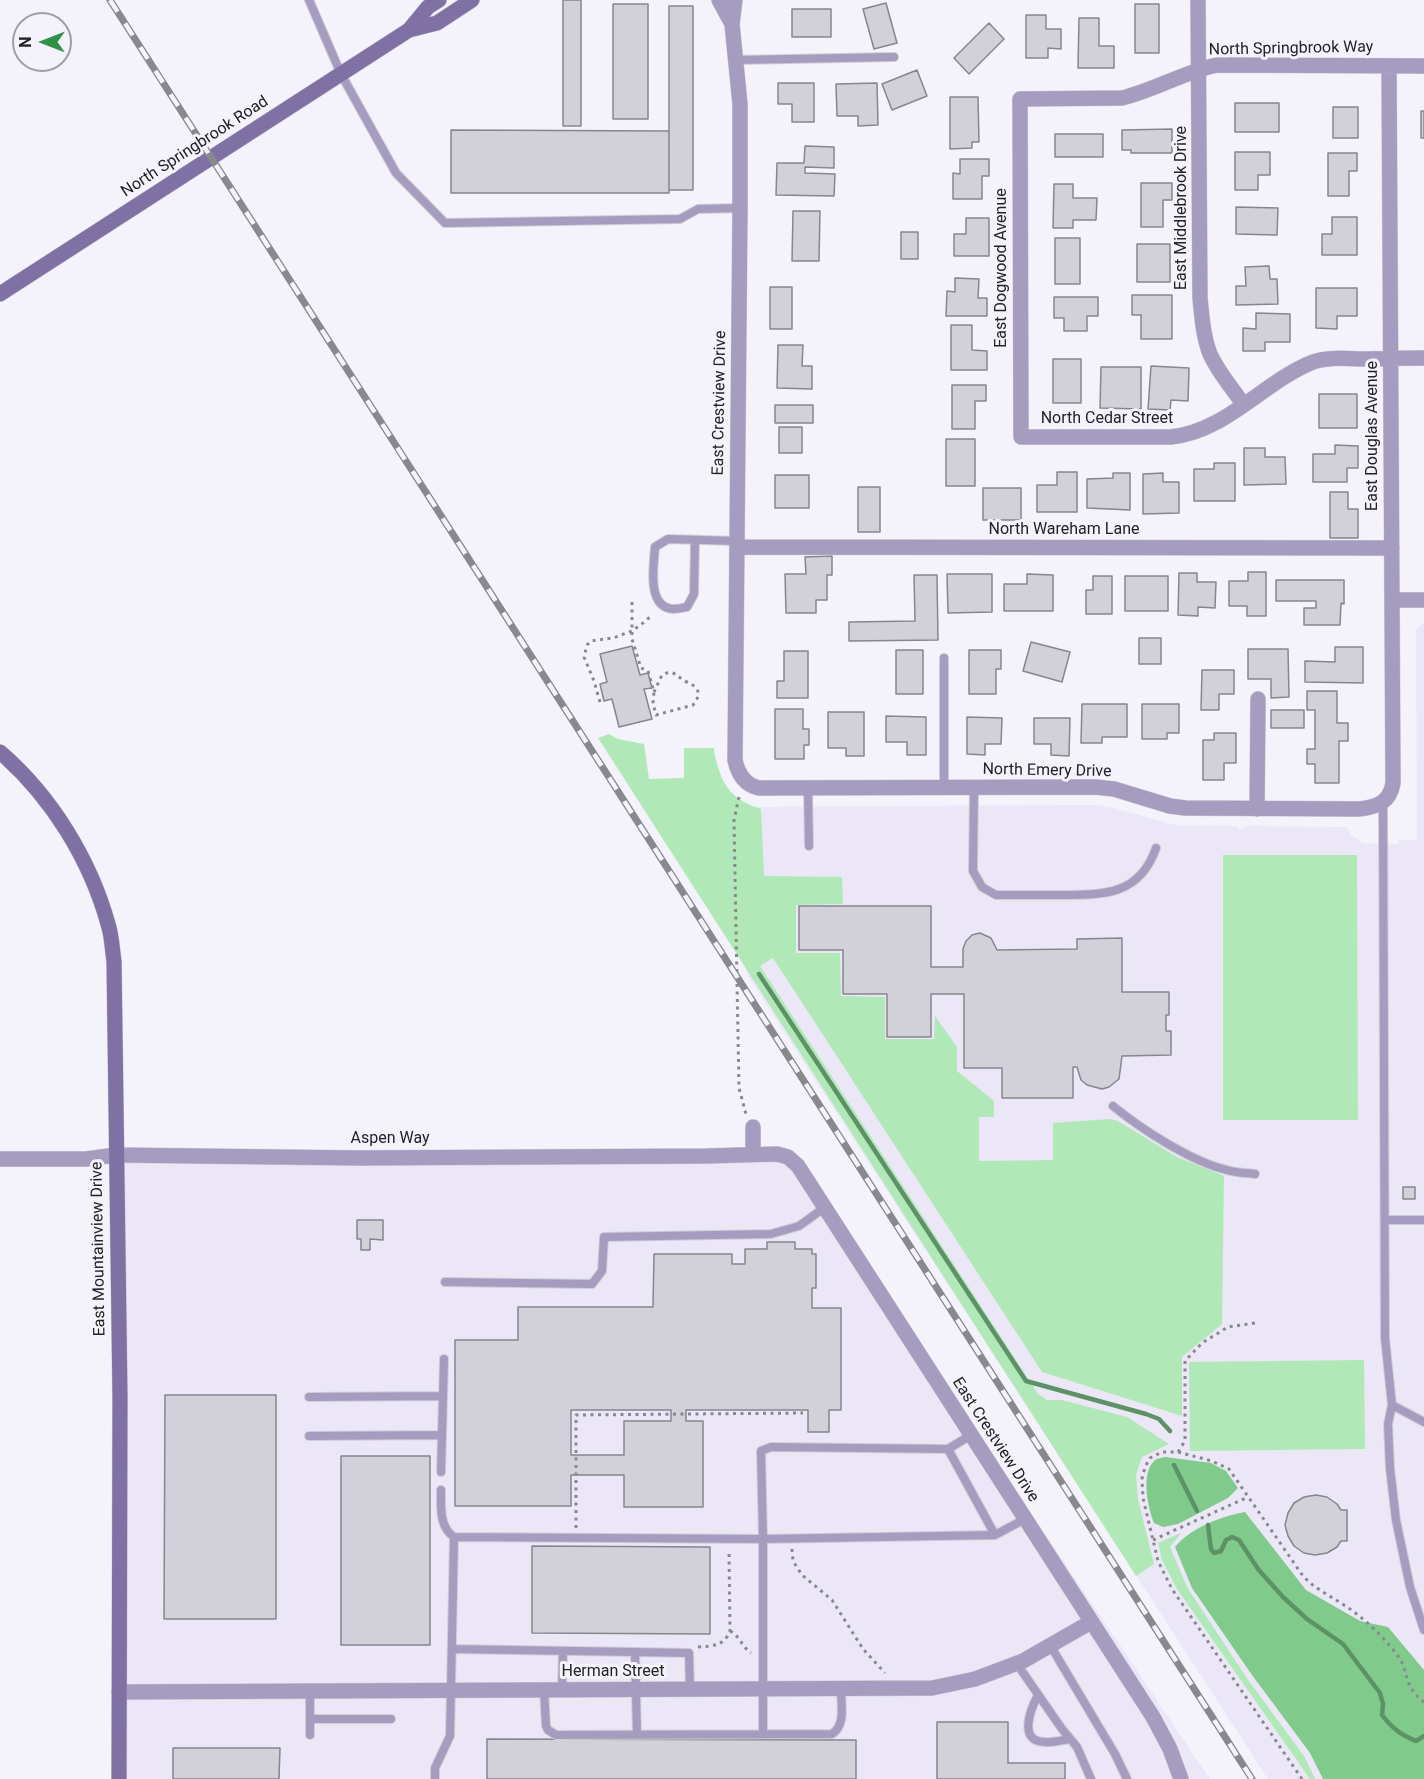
<!DOCTYPE html>
<html>
<head>
<meta charset="utf-8">
<style>
	body { margin:0 }
	#map { position:relative; width:1424px; height:1779px; overflow:hidden; background:#f4f2fa; font-family:Roboto,sans-serif }
	canvas { display:block }
	.north { position:absolute; left:12px; top:12px; width:60px; height:60px; box-sizing:border-box; background:#f4f2fa; border:2px solid #a09fa5; border-radius:50%; rotate:270deg; font-size:16px; font-weight:700; line-height:24px; text-align:center; color:#232225 }
	.north::after { content:''; display:block; margin:auto; width:21px; height:27px; background:#2e9247; clip-path:polygon(50% 0,100% 100%,50% 72%,0 100%) }
</style>
</head>
<body>
<div id="map">
<canvas width="1424" height="1779"></canvas>
<div class="north">N</div>
</div>
<script>
const g = document.querySelector('canvas').getContext('2d');
g.lineJoin = 'round';
function fill(path, color) { g.fillStyle = color; g.fill(path, 'evenodd'); }
function strokePath(path, color, width, dash) { g.strokeStyle = color; g.lineWidth = width; g.lineCap = dash ? 'butt' : 'round'; g.setLineDash(dash || []); g.stroke(path); }
function label(font, color, halo, rows, align = 'center') {
  g.font = font + ' Roboto,sans-serif'; g.lineWidth = 6; g.setLineDash([]); g.textBaseline = 'middle'; g.strokeStyle = halo; g.fillStyle = color; for (const [text, x, y, turn = 0] of rows) {
    g.save(); g.translate(x, y); g.rotate((+turn || 0) * Math.PI / 180); g.textAlign = isNaN(turn) ? turn : align; if (halo) g.strokeText(text, 0, 0); g.fillText(text, 0, 0); g.restore();
  }
}
const built = new Path2D(`
	M1424 623V1779H1268L746 973 747 807 1096 805 1114 808 1179 826H1236L1241 830 1246 826 1347 827 1350 834 1363 843 1398 844 1399 840H1417L1416 630Z
	M753 1154 798 1166 1210 1779H117L116 1155Z`);
const green = new Path2D(`
	M609 734 618 739 644 744 649 779 684 778V748H714C714 755 716 760 718 767 725 791 737 801 761 809L764 876 842 877 843 904 796 905V953H840L841 996 885 997V1039H934L935 1016 957 1047V1071L994 1101V1117H979V1161L1053 1160V1123L1111 1119 1118 1121 1177 1157 1224 1176 1222 1324 1182 1357V1416L1042 1372 773 958 760 966 1038 1394 1047 1400H1062L1127 1417 1169 1444 1142 1457 1136 1475 1138 1499 1154 1564 1136 1576 598 738Z
	M1357 855 1358 1120H1223V855Z
	M1364 1360 1365 1449 1190 1451 1189 1362Z
	M1181 1533 1170 1547 1187 1587 1246 1677 1304 1756 1315 1779H1310L1177 1589 1162 1560 1158 1543Z`);
const forest = new Path2D(`
	M1165 1457 1211 1463 1226 1471 1238 1488 1228 1498 1178 1524 1163 1527 1154 1523C1148 1508 1140 1473 1155 1460 1158 1458 1162 1458 1165 1457Z
	M1245 1512 1306 1590 1360 1621 1388 1627 1424 1670V1779H1323L1310 1753 1252 1675 1192 1588 1175 1547C1192 1527 1220 1517 1245 1512Z`);
const stream = new Path2D(`
	M759 974 1026 1381 1146 1414 1159 1419 1170 1431
	M1174 1465 1197 1511
	M1208 1525 1211 1549 1214 1553 1221 1551 1226 1540 1232 1537 1239 1540 1258 1569 1283 1597 1307 1619 1343 1644 1380 1693 1383 1704 1382 1715C1392 1728 1401 1735 1416 1741L1424 1736`);
const building = new Path2D(`
	M563 0H581V126H563Z
	M886 3 897 43 874 49 863 9Z
	M613 4H648V119H613Z
	M1135 4H1159V53H1135Z
	M669 6H693V190H669Z
	M792 9H831V37H792Z
	M1026 15H1046V29H1061V49L1048 48V58H1026Z
	M1079 18H1099V46H1114V68H1078Z
	M989 23 1004 39 969 74 954 58Z
	M917 70 927 96 892 110 882 84Z
	M778 83H814V122H792V104H778Z
	M877 83 878 125 858 126V116H837L836 84Z
	M950 97H978L979 142H972V148L950 149Z
	M1235 103H1279V132H1235Z
	M1333 107H1358V138H1333Z
	M1421 111H1424V138H1421Z
	M1172 129V153H1131V150H1122V130Z
	M451 130 669 131V193H451Z
	M1055 134H1103V157H1055Z
	M805 146 834 147V168L805 167V173L835 174 834 196 776 195 777 163H804Z
	M1235 152H1270V175H1258V190H1235Z
	M1328 153H1357V171H1349V196H1328Z
	M960 159H989V176H982V199H953V173L960 174Z
	M1141 183H1172V200H1163V227H1141Z
	M1054 184H1073V198H1097L1096 220H1073V228H1053Z
	M1236 207 1278 208 1277 235 1236 234Z
	M793 211H820L819 261H792Z
	M1332 217H1357V255H1322V234H1332Z
	M966 218H989V256H954V234H966Z
	M901 232H918V259H901Z
	M1055 238H1080V284H1055Z
	M1137 244H1170V282H1137Z
	M1269 266 1270 279H1277L1278 304 1236 305V286H1246L1245 267Z
	M955 278 979 279 978 298H987V316H946L947 291 955 292Z
	M770 287H792V329H770Z
	M1316 288H1357V316H1337V329L1316 328Z
	M1132 295H1172V339H1141V315H1132Z
	M1054 297H1098V316H1087V331H1064V318H1054Z
	M1256 313 1290 314V342H1265V351H1243V328L1256 329Z
	M951 325H972V350L987 351V370H951Z
	M778 345H803L802 366H812V389L777 388Z
	M1053 359H1081V403H1053Z
	M1151 366 1189 368 1188 401 1171 400 1170 410 1148 409Z
	M1101 367H1141V409L1100 408Z
	M952 385H986V401H975V429H952Z
	M1319 394H1357V428H1319Z
	M775 405H813V423H775Z
	M779 427H802V453H779Z
	M946 439H975V486H946Z
	M1335 445 1358 446V468H1347V482H1313V454H1335Z
	M1244 448H1265V457H1285L1286 484 1244 485Z
	M1214 463H1235V501H1194V469H1214Z
	M1057 472H1077V512H1037V485H1057Z
	M1113 473H1130V510L1087 508V479L1113 478Z
	M1163 473V482H1179V513L1143 514V474Z
	M775 475H809V508H775Z
	M858 487H880V532H858Z
	M983 488H1021V520H983Z
	M1330 492H1348V509H1358V538H1330Z
	M832 556V575H827V600H816V613H786L785 574H806L805 557Z
	M1248 572H1266V616H1247V606H1229V581H1248Z
	M1179 573H1197V582H1216L1215 608 1198 607V616L1178 615Z
	M947 574H992V612L948 613Z
	M1027 574 1053 575V611H1004V584H1027Z
	M914 575H937L938 640 849 641V622L915 621Z
	M1093 576H1112V614H1086V590H1093Z
	M1125 576H1168V611H1125Z
	M1276 580H1344V604L1341 603 1340 625H1304V608H1316V601H1276Z
	M1139 638H1161V664H1139Z
	M1031 642 1070 652 1062 682 1023 671Z
	M632 646 640 675 648 673 652 688 644 689 652 719 619 727 612 699 604 701 600 684 607 682 600 654Z
	M1335 647H1363V683L1305 682V661L1335 662Z
	M1248 649H1288L1289 697 1271 698V679H1248Z
	M896 650H923V694H896Z
	M969 650H1001V669H996V694H969Z
	M784 651H808V698H777V681H784Z
	M1202 670H1234V694H1219V710H1201Z
	M1307 691H1337V723H1348V741H1339V783H1315V764H1307V749H1315V710H1307Z
	M1082 704H1127V737H1102V743H1081Z
	M1142 704H1179V733H1167V739H1142Z
	M775 709H803V729H809V745H804V759H775Z
	M1271 710H1304V728H1271Z
	M828 712H864V756H846V748H828Z
	M886 716 926 717V755H907V742H886Z
	M967 717 1002 718 1001 744H985V755L967 754Z
	M1034 718H1070L1069 756 1051 755V744H1034Z
	M1214 733H1236V763H1224V780H1203V740H1214Z
	M799 906H931V967H963V949L966 941 972 935 980 933 991 938 997 950 1077 949V939L1122 938V992H1169V1015H1166V1031H1171V1055L1122 1056 1119 1079 1109 1087 1102 1089 1087 1085 1081 1080 1077 1067H1073V1098H1002V1068H964V994H931V1037H887V994H843V950H799Z
	M1403 1187H1415V1199H1403Z
	M357 1220H383V1240L370 1239V1250H361V1239H357Z
	M767 1242H795V1249H812V1254H816V1288H812V1308H841V1410H829V1432H808V1410H686V1421H703V1507H624V1475H571V1506H455V1340H518V1307H653L654 1254H732V1264H745V1249H767ZM571 1410H671V1421H624V1455H571Z
	M165 1395H276V1619H164Z
	M341 1456H430V1645H341Z
	M1316 1495 1327 1497 1337 1504 1341 1510H1347V1541H1341L1337 1547 1327 1553 1315 1555 1304 1553 1294 1546 1288 1536 1285 1525 1288 1513 1294 1503 1304 1497Z
	M532 1546 710 1547V1634L532 1633Z
	M937 1722H1008V1763H1065V1779H937Z
	M487 1739 856 1740V1779H487Z
	M173 1748H280L279 1779H173Z`);
const path = new Path2D(`
	M632 602V639L641 668 648 671 654 692 653 703 656 715 693 705C702 694 699 687 687 682 677 678 675 668 662 675L654 692
	M600 702 594 681 584 657 587 645 591 641 613 638 632 631 643 623 652 615
	M739 797 734 820 739 1088 746 1114
	M1178 1452 1185 1441V1361L1202 1343 1228 1327 1255 1323
	M576 1528V1415L803 1413
	M1153 1540 1248 1497
	M792 1549 793 1561 802 1575 832 1600 863 1649 885 1673
	M730 1631C740 1636 742 1647 751 1653
	M698 1647C713 1646 724 1646 730 1631L729 1551
	M1302 1779 1172 1589 1158 1561 1143 1498 1142 1479 1145 1467 1150 1458 1162 1452H1178L1212 1461 1229 1469 1303 1576C1315 1589 1329 1595 1344 1605 1364 1618 1383 1636 1398 1656 1410 1673 1402 1685 1424 1702`);
const service = new Path2D(`
	M309 0 341 74 396 173 445 223 680 219 698 209 740 208
	M737 60 894 57
	M695 540 694 594 687 607C683 608 677 609 673 609 646 607 654 565 655 547L668 539 737 541
	M944 658V788
	M808 788 809 846
	M974 788 973 871 982 887 996 895C1018 895 1039 895 1061 895 1104 895 1140 895 1156 848
	M1383 803 1385 1338 1392 1405 1388 1424 1390 1468 1396 1520 1410 1587 1424 1630
	M1113 1106C1141 1129 1192 1162 1227 1170 1236 1173 1246 1173 1255 1174
	M1385 1220H1424
	M445 1282 592 1284 602 1271 604 1237 771 1234 799 1226 824 1208
	M309 1397 443 1396
	M1392 1405 1424 1422
	M971 1435 948 1449 771 1447 761 1451 763 1539 995 1535 1025 1519
	M309 1436 442 1435
	M948 1449 995 1535
	M441 1472 444 1359
	M441 1490C441 1507 439 1527 454 1537
	M1050 1645 1115 1754 1127 1779
	M452 1649 635 1652 637 1735
	M635 1652 689 1653 690 1690
	M1017 1664 1062 1729 1077 1747 1091 1779
	M310 1690V1735
	M544 1690 546 1726 548 1730 556 1735 832 1734C846 1725 841 1705 841 1689
	M562 1690 563 1651
	M1038 1695C1030 1710 1018 1742 1045 1742 1053 1743 1062 1740 1070 1739
	M310 1719H391
	M435 1779V1768L450 1736 454 1537 763 1539V1734`);
const minor = new Path2D(`
	M719 0 732 24
	M735 0 732 24 740 104V208L735 760C738 774 745 785 759 788L1095 787 1114 789 1170 806 1185 808 1359 809C1378 807 1390 802 1393 783L1389 66
	M1198 0 1200 298C1202 317 1203 336 1210 354 1218 372 1232 388 1244 405
	M1424 66 1217 65C1184 72 1155 90 1122 98L1020 99 1021 437H1171C1227 431 1263 382 1313 362 1330 356 1351 359 1368 359 1387 358 1405 358 1424 358
	M737 547 1392 548
	M1392 600H1424
	M1257 809 1258 699
	M753 1127V1154
	M116 1155 359 1158 706 1156 777 1154 788 1157 798 1166 1153 1717 1170 1749 1181 1779
	M119 1692 932 1688 975 1679 1023 1661 1091 1622`);
const tertiary = new Path2D(`
	M0 1159H86L116 1155`);
const secondary = new Path2D(`
	M409 30 437 23 472 0
	M0 294 409 30 428 7 439 0
	M0 752C51 796 90 859 108 924 112 936 112 949 114 961L120 1397 119 1779`);
const rail = new Path2D(`
	M110 0 1252 1779`);
const streetNames = [
	["North Springbrook Way",1291,49,-1],
	["North Springbrook Road",195,147,-33],
	["East Middlebrook Drive",1182,208,-90],
	["East Dogwood Avenue",1002,268,-90],
	["East Crestview Drive",720,403,-89],
	["North Cedar Street",1107,419],
	["East Douglas Avenue",1373,436,-90],
	["North Wareham Lane",1064,530],
	["North Emery Drive",1047,771,1],
	["Aspen Way",390,1139],
	["East Mountainview Drive",99,1249,-91],
	["East Crestview Drive",995,1440,57],
	["Herman Street",613,1672]
];
fill(built, '#ebe7f7');
fill(green, '#b0e9b7');
fill(forest, '#80cb8c');
strokePath(stream, '#5d9166', 4.5);
fill(building, '#d2d0d8');
strokePath(building, '#87858d', 1.5);
strokePath(service, '#cecdd4', 10);
strokePath(minor, '#cecdd4', 16);
strokePath(tertiary, '#cecdd4', 16);
strokePath(secondary, '#cecdd4', 16);
strokePath(path, '#89888d', 3, [3, 4.5]);
strokePath(service, '#a59cbf', 8);
strokePath(minor, '#a59cbf', 15);
strokePath(tertiary, '#a59cbf', 15);
strokePath(secondary, '#8071a5', 15);
strokePath(rail, '#89888d', 7);
strokePath(rail, '#f4f2fa', 4.5, [14]);
label('16px', '#232225', '#f4f2fa', streetNames);
</script>
</body>
</html>
